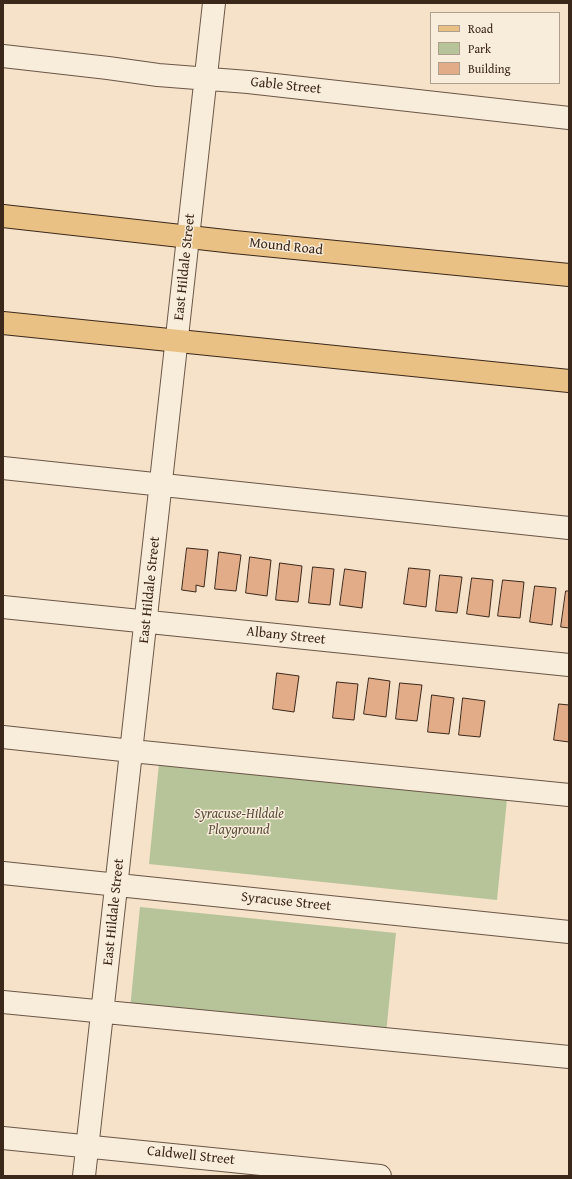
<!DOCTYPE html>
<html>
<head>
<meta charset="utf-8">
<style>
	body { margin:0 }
	#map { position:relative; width:572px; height:1179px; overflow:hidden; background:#f5e2c8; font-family:"Gentium Book Plus",serif }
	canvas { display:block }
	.frame { position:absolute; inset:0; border:4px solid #3c281b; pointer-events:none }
	.legend { position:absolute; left:430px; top:12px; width:130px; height:72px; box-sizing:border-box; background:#f8ecdb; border:1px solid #ad9e8e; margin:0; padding:5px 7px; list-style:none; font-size:12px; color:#3c281b }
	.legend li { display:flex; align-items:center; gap:8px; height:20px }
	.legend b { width:20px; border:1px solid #ad9e8e }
</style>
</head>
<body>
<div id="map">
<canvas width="572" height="1179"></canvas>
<div class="frame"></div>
<ul class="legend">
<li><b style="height:5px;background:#eac184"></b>Road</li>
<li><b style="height:11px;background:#b7c49a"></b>Park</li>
<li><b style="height:11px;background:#e3ac88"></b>Building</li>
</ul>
</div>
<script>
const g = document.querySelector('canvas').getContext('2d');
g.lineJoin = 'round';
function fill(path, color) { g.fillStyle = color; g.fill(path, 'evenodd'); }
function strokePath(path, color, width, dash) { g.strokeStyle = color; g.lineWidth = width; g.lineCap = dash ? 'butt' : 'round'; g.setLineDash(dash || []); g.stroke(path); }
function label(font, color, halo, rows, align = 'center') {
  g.font = font + ' "Gentium Book Plus",serif'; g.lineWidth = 3; g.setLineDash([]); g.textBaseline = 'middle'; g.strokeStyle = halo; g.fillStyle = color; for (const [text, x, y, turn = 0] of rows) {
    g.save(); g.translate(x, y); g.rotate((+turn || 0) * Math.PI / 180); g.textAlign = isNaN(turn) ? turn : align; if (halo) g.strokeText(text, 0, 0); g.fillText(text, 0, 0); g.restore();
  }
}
const green = new Path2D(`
	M159 763 507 799 497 900 149 864Z
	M140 907 396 933 386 1034 130 1009Z`);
const building = new Path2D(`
	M187 548 208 550 204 587 196 585V592L182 590Z
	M219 552 241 555 236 591 215 589Z
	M250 557 271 560 267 596 246 593Z
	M280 563 302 566 298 602 276 600Z
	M313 567 334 569 330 605 309 603Z
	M409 568 430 570 426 607 404 604Z
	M345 569 366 572 362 608 340 605Z
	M440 575 462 577 457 613 436 611Z
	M472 578 493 580 489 617 467 614Z
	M503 580 524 582 520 618 498 616Z
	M535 586 556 588 552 625 530 622Z
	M566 591H569V628L561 627Z
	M277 673 299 676 294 712 273 709Z
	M369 678 390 681 386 717 364 714Z
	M337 682 358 684 354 720 333 718Z
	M400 683 422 685 417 721 396 719Z
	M432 695 454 698 449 734 428 732Z
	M463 698 485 701 480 737 459 735Z
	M559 704 569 705V742L554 740Z`);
const minor = new Path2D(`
	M3 56 108 68 158 75 248 82 569 118
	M3 468 569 528
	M3 607 569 665
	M3 737 132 751 569 795
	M3 873 569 932
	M3 1002 569 1057
	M3 1138 380 1176
	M84 1176 214 3`);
const major = new Path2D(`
	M3 216 234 242 569 275
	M3 323 569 381`);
const streetNames = [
	["Gable Street",286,86,6],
	["Mound Road",286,247,6],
	["East Hildale Street",185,267,-84],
	["East Hildale Street",150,590,-84],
	["Albany Street",286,636,6],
	["Syracuse Street",286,902,6],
	["East Hildale Street",114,912,-84],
	["Caldwell Street",191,1156,6]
];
const parkNames = [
	["Syracuse-Hildale",239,814],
	["Playground",239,830]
];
fill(green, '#b7c49a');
fill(building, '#e3ac88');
strokePath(building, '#3c281b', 1);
strokePath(minor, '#6a5646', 24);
strokePath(major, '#3c281b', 24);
strokePath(minor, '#f8ecdb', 22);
strokePath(major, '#eac184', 22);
label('14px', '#3c281b', '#f8ecdb', streetNames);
label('italic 14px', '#5b4f3b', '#f8ecdb', parkNames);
</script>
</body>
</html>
